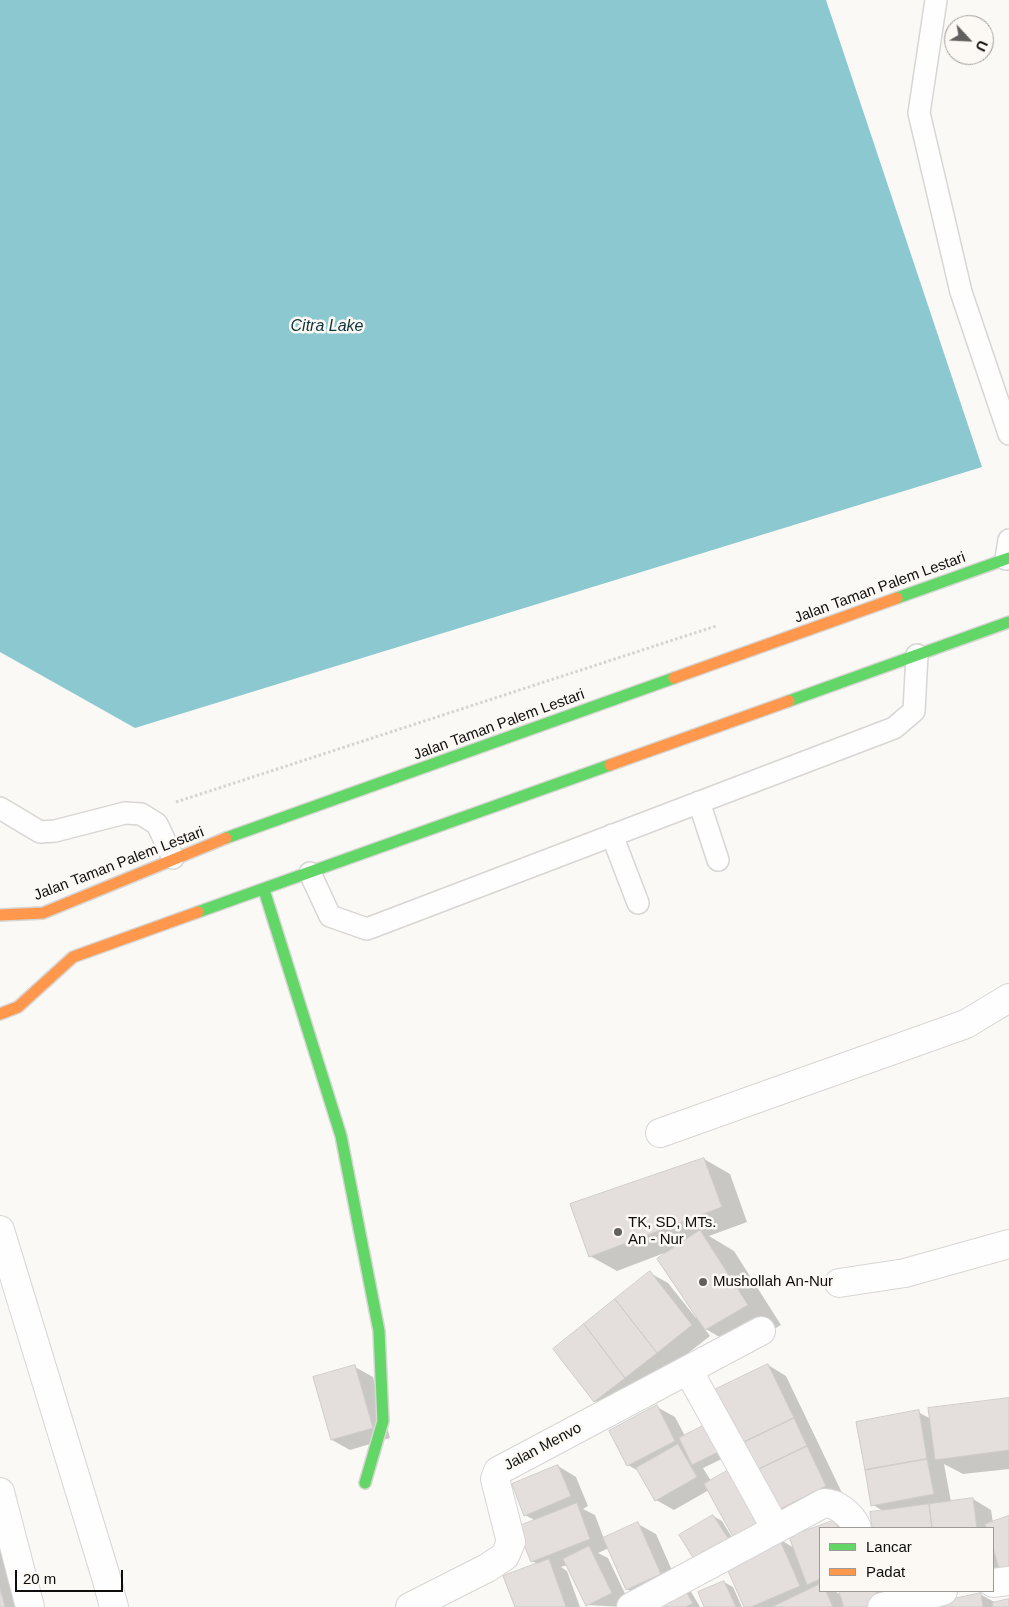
<!DOCTYPE html>
<html>
<head>
<meta charset="utf-8">
<style>
	body { margin:0 }
	#map { position:relative; width:1009px; height:1607px; overflow:hidden; background:#fbf9f6; font-family:Arial,sans-serif }
	canvas { display:block }
	.legend { position:absolute; left:819px; top:1527px; width:175px; height:65px; box-sizing:border-box; background:#fcf9f5; border:1px solid #9d9b98; margin:0; padding:6px 9px; list-style:none; font-size:15px; color:#0f0e0d }
	.legend li { display:flex; align-items:center; gap:10px; height:25px }
	.legend b { width:25px; border:1px solid #9d9b98 }
	.north { position:absolute; left:944px; top:15px; width:50px; height:50px; box-sizing:border-box; background:#fcf9f5; border:1px solid #9d9b98; border-radius:50%; rotate:115deg; font-size:14px; font-weight:700; line-height:20px; text-align:center; color:#0f0e0d }
	.north::after { content:''; display:block; margin:auto; width:18px; height:22px; background:#62605f; clip-path:polygon(50% 0,100% 100%,50% 72%,0 100%) }
	.scale { position:absolute; left:15px; top:1570px; width:108px; height:22px; box-sizing:border-box; border:2px solid #0f0e0d; border-top:0; padding-left:6px; font-size:15px; line-height:18px; white-space:nowrap; color:#0f0e0d; -webkit-text-stroke:4px #fcf9f5; paint-order:stroke }
</style>
</head>
<body>
<div id="map">
<canvas width="1009" height="1607"></canvas>
<ul class="legend">
<li><b style="height:6px;background:#63d668"></b>Lancar</li>
<li><b style="height:6px;background:#ff974d"></b>Padat</li>
</ul>
<div class="north">U</div>
<div class="scale">20 m</div>
</div>
<script>
const g = document.querySelector('canvas').getContext('2d');
g.lineJoin = 'round';
function fill(path, color) { g.fillStyle = color; g.fill(path, 'evenodd'); }
function strokePath(path, color, width, dash) { g.strokeStyle = color; g.lineWidth = width; g.lineCap = dash ? 'butt' : 'round'; g.setLineDash(dash || []); g.stroke(path); }
function label(font, color, halo, rows, align = 'center') {
  g.font = font + ' Arial,sans-serif'; g.lineWidth = 5; g.setLineDash([]); g.textBaseline = 'middle'; g.strokeStyle = halo; g.fillStyle = color; for (const [text, x, y, turn = 0] of rows) {
    g.save(); g.translate(x, y); g.rotate((+turn || 0) * Math.PI / 180); g.textAlign = isNaN(turn) ? turn : align; if (halo) g.strokeText(text, 0, 0); g.fillText(text, 0, 0); g.restore();
  }
}
const water = new Path2D(`
	M0 0H826L982 467 135 728 0 652Z`);
const shadow = new Path2D(`
	M704 1159 730 1174 747 1222 709 1236 734 1251 781 1325 740 1349 704 1328 710 1336 613 1412 595 1401 554 1349 650 1273 668 1283 696 1318 698 1317 667 1252 617 1271 590 1256Z
	M768 1365 786 1376 844 1497 781 1540 794 1548 791 1538 835 1521 847 1528H820V1591H835L842 1596 840 1591H883L888 1607H746L726 1563 706 1568 713 1516 722 1521 733 1539 735 1538 709 1490 674 1510 656 1500 640 1472 628 1465 657 1407 675 1417 685 1436 728 1456 703 1468 711 1481 736 1468Z
	M355 1367 373 1377 390 1438 350 1450 332 1440Z
	M1009 1399V1469L963 1474 944 1464 951 1502 973 1499 991 1510 993 1523 1009 1518V1578L993 1587V1528H873L871 1513 883 1511 873 1505 918 1412 931 1419Z
	M558 1466 576 1477 588 1506 583 1509 595 1515 604 1539 638 1524 656 1534 678 1584 645 1599 627 1589 609 1548 598 1553 608 1558 630 1604 623 1607 587 1605 567 1565 561 1567 567 1571 580 1607H516L538 1564 532 1561 536 1521 525 1515Z
	M0 1525 20 1607H0Z
	M724 1582 733 1587 742 1607H706Z
	M690 1590 700 1607H645Z
	M980 1594 996 1603 1009 1600V1607H921Z`);
const building = new Path2D(`
	M704 1158 722 1207 589 1257 570 1204Z
	M700 1230 748 1305 705 1330 657 1259Z
	M650 1271 692 1325 657 1353 615 1299Z
	M615 1299 657 1353 625 1378 584 1324Z
	M584 1324 625 1378 594 1402 553 1349Z
	M768 1364 794 1418 738 1445 712 1391Z
	M355 1365 373 1428 331 1440 313 1377Z
	M1009 1398V1450L935 1460 928 1408Z
	M657 1405 675 1441 627 1466 609 1431Z
	M919 1410 927 1459 865 1470 856 1422Z
	M794 1418 807 1446 751 1473 738 1445Z
	M707 1424 720 1451 692 1465 679 1438Z
	M678 1444 697 1477 655 1501 636 1468Z
	M807 1446 826 1486 770 1514 751 1473Z
	M927 1459 934 1494 871 1506 865 1470Z
	M558 1465 571 1496 524 1516 512 1484Z
	M736 1466 768 1527 737 1544 704 1484Z
	M973 1498 977 1528H932L929 1504Z
	M577 1503 590 1539 531 1562 517 1527Z
	M929 1504 932 1528H872L870 1512Z
	M713 1515 731 1543 697 1564 679 1535Z
	M1009 1516V1573L1001 1575 993 1548V1528H986L985 1524Z
	M835 1520 838 1528H820V1579L807 1585 789 1537Z
	M638 1522 661 1574 626 1590 603 1538Z
	M779 1538 800 1586 751 1607H744L724 1562Z
	M589 1546 612 1593 586 1606 563 1559Z
	M549 1559 566 1607H515L503 1576Z
	M724 1581 736 1607H704L698 1592Z
	M681 1584 693 1603 686 1607H642Z
	M820 1584V1591H826L833 1607H772Z
	M0 1588 5 1607H0Z
	M839 1591H876L880 1603 869 1607H844Z
	M981 1593 983 1607H915Z
	M1009 1599V1607H993L992 1603Z`);
const path = new Path2D(`
	M176 802 716 626`);
const lane = new Path2D(`
	M936 0 919 113 961 292 1009 434
	M1006 559 1009 540
	M699 802 718 860
	M0 808 40 832 55 831 125 813 141 814 157 824 173 858
	M612 835 638 903
	M310 873 330 916 367 929 894 728 914 711 917 655`);
const street = new Path2D(`
	M660 1133 966 1024 1009 998
	M0 1230 106 1577 114 1607
	M839 1283 905 1273 1009 1244
	M0 1492 30 1607
	M776 1529 824 1503C838 1503 852 1516 857 1528
	M993 1583 1009 1581
	M410 1607 487 1568 505 1556 511 1542 495 1479 498 1471 761 1331
	M631 1607 776 1529 688 1370
	M882 1607 943 1591`);
const fast = new Path2D(`
	M897 598 1009 558
	M789 701 1009 622
	M226 838 674 678
	M264 890 341 1136 379 1331 383 1421 365 1483
	M198 912 610 765`);
const slow = new Path2D(`
	M674 678 897 598
	M610 765 789 701
	M0 915 43 913 226 838
	M0 1014 18 1007 73 957 198 912`);
const markers = [
	[618,1232,5,"#62605f"],
	[703,1282,5,"#62605f"]
];
const streetNames = [
	["Jalan Taman Palem Lestari",880,588,-20],
	["Jalan Taman Palem Lestari",499,725,-20],
	["Jalan Taman Palem Lestari",119,864,-21],
	["Jalan Menvo",543,1447,-28]
];
const poiNames = [
	["TK, SD, MTs.",628,1223],
	["An - Nur",628,1240],
	["Mushollah An-Nur",713,1282]
];
const waterNames = [
	["Citra Lake",327,327]
];
fill(water, '#8cc8cf');
fill(shadow, '#0003');
fill(building, '#e4dedc');
strokePath(building, '#cecccb', 1);
strokePath(lane, '#d7d6d3', 24);
strokePath(street, '#d7d6d3', 30);
strokePath(fast, '#d7d6d3', 14);
strokePath(slow, '#d7d6d3', 14);
strokePath(path, '#d5d4d4', 3, [2.5, 2.5]);
strokePath(lane, '#fefefe', 21);
strokePath(street, '#fefefe', 28);
strokePath(fast, '#63d668', 11);
strokePath(slow, '#ff974d', 11);
for (const [x, y, r, color] of markers) { const dot = new Path2D(); dot.arc(x, y, r, 0, 2 * Math.PI); g.fillStyle = color; g.fill(dot); strokePath(dot, '#fcf9f5', 2); }
label('15px', '#0f0e0d', '#fcf9f5', streetNames);
label('15px', '#0f0e0d', '#fcf9f5', poiNames, 'left');
label('italic 16px', '#0c363b', '#fcf9f5', waterNames);
</script>
</body>
</html>
